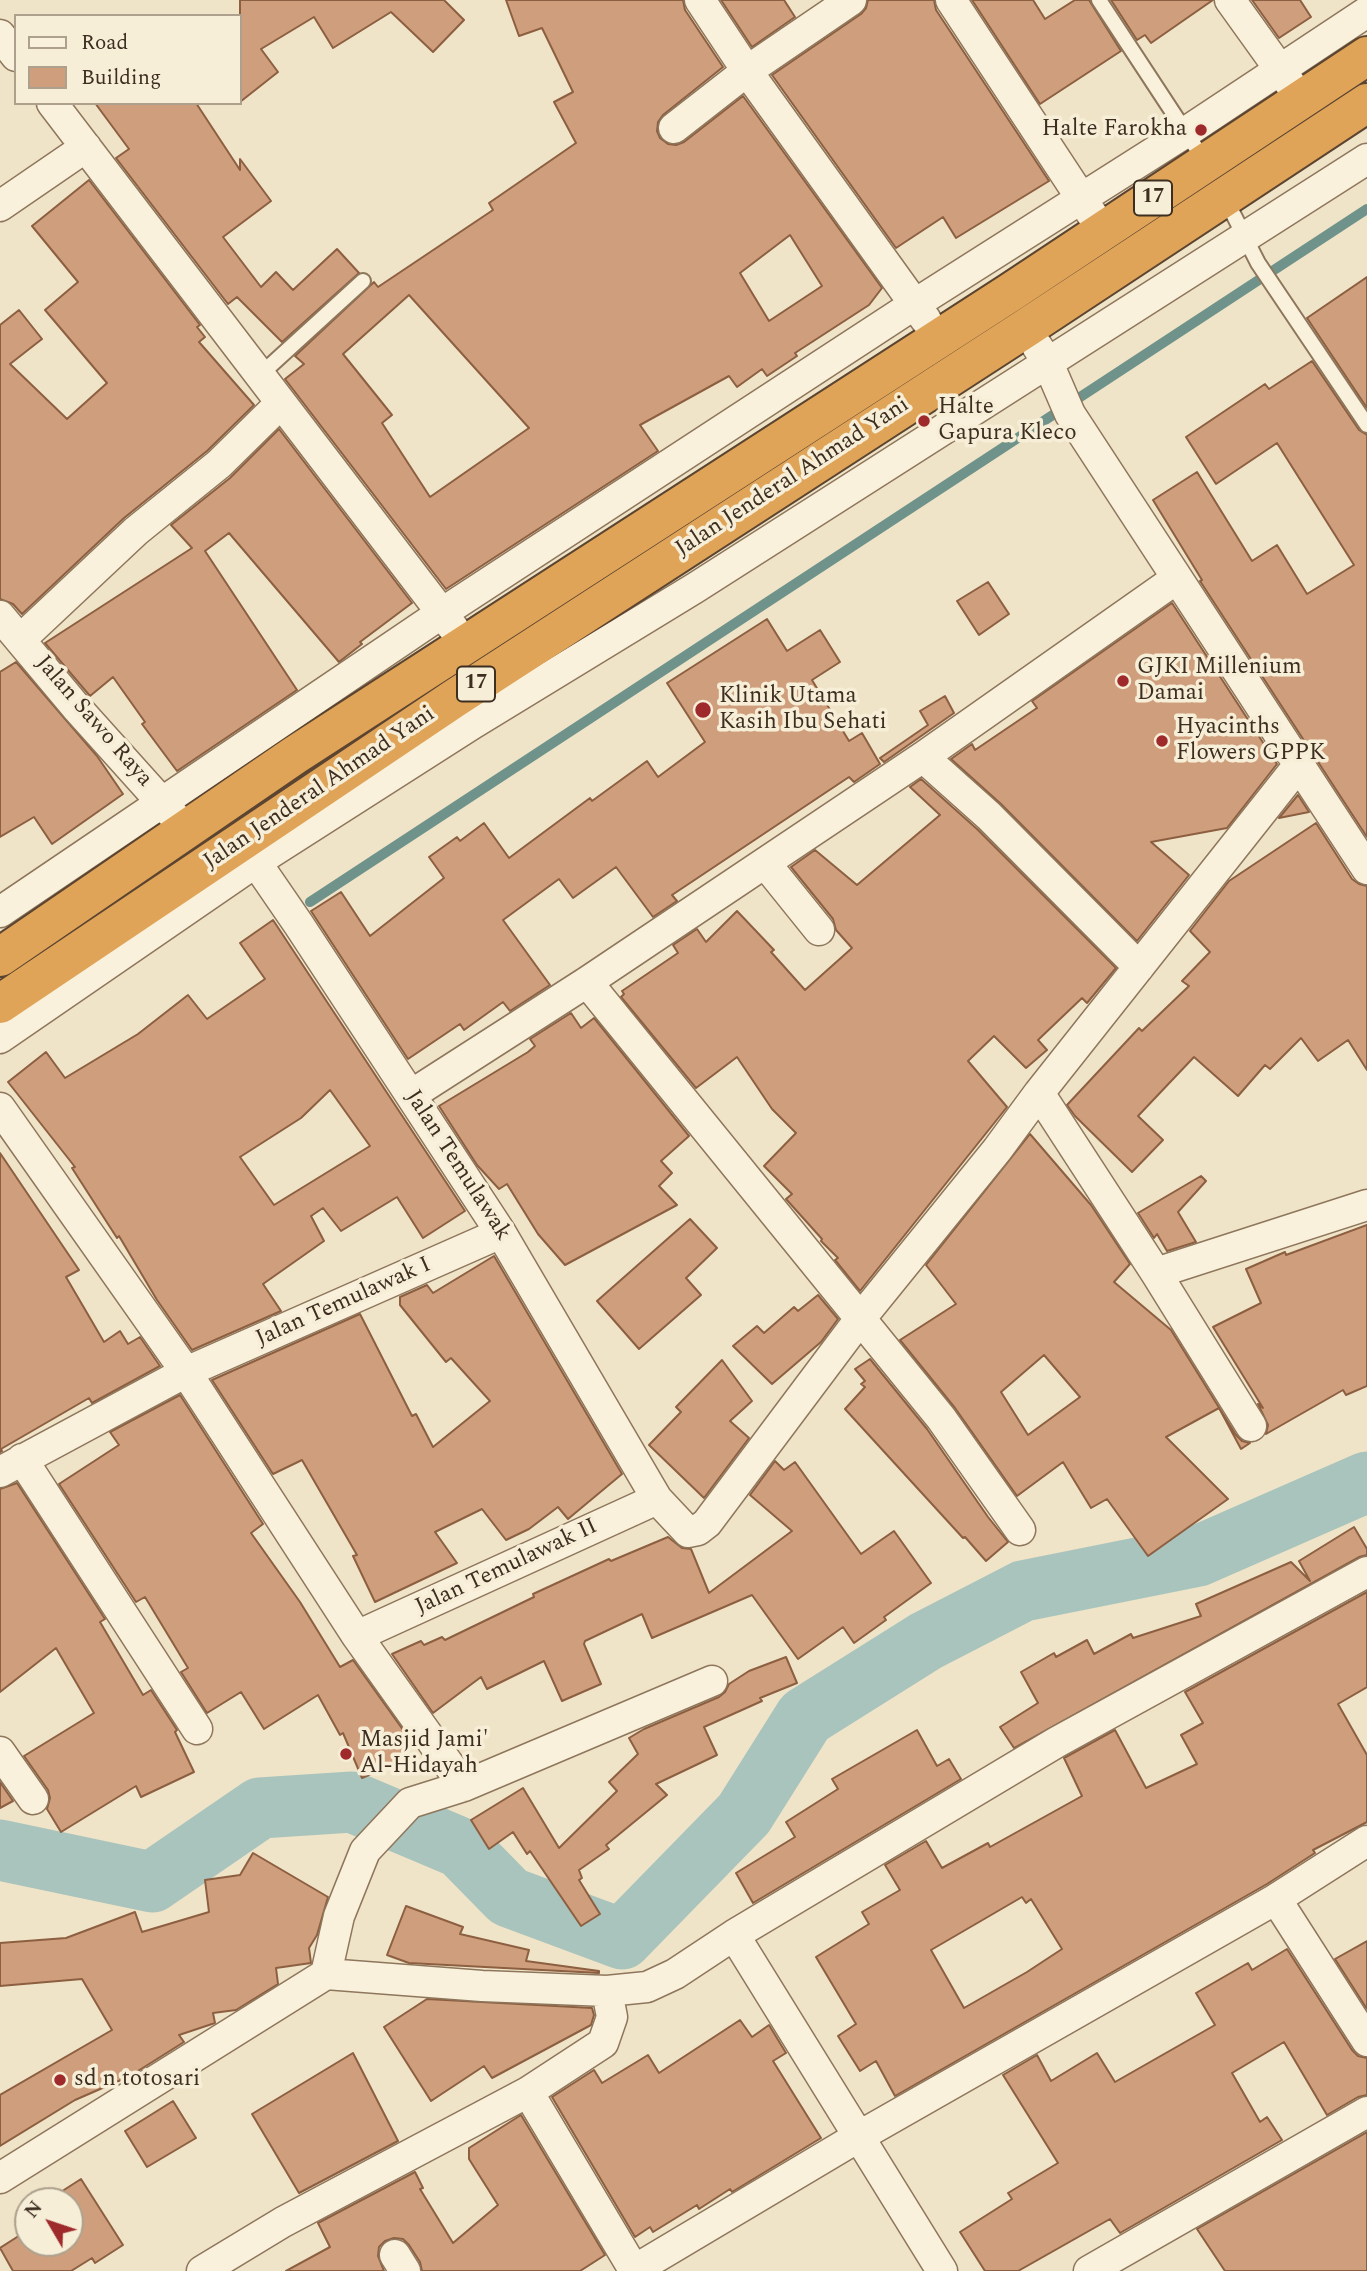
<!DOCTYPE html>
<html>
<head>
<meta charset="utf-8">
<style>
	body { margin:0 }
	#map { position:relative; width:1367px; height:2271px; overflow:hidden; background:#f0e4c8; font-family:Spectral,serif }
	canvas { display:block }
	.legend { position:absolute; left:14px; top:14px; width:228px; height:91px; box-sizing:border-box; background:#f7eed8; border:2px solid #ada18e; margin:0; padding:9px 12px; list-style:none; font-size:21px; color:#3d2e20 }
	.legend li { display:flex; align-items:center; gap:14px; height:35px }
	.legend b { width:35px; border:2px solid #ada18e }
	.north { position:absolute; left:14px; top:2187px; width:70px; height:70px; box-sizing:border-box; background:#f7eed8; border:2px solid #ada18e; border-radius:50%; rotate:309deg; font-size:19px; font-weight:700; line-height:28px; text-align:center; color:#3d2e20 }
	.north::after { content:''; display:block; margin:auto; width:24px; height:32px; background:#9e2a2b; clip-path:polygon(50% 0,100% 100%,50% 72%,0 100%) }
</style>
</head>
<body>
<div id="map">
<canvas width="1367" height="2271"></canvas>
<ul class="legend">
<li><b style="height:9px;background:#faf1dc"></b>Road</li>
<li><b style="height:19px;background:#cf9f7d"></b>Building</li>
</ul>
<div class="north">N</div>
</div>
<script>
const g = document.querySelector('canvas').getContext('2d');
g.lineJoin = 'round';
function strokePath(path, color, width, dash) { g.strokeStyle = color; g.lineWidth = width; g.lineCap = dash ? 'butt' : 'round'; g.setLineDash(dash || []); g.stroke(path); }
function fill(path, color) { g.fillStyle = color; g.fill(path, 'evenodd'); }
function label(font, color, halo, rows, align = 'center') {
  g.font = font + ' Spectral,serif'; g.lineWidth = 7; g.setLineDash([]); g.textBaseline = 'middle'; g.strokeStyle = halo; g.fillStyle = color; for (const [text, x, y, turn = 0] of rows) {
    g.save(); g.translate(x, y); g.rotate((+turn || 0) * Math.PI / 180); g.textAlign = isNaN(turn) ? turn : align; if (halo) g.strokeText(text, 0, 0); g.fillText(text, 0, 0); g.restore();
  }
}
const stream = new Path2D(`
	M310 902 1367 209`);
const river = new Path2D(`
	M0 1850 152 1882 260 1808 352 1802 461 1848 509 1897 622 1939 744 1814 805 1717 926 1641 1023 1591 1198 1556 1367 1482`);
const building = new Path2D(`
	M240 0H444L464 20 433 52 391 12 333 48 314 17 261 49 278 72 240 102Z
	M506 0H683L685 10 723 67 663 115 658 122 657 131 660 138 668 144 676 145 684 142 743 96 882 288 869 305 795 353 797 356 767 376 762 369 737 387 729 376 640 425 658 451 446 589 285 379 304 364 295 356 374 282 378 287 493 210 489 203 576 143 554 102 573 92 542 28 519 36ZM790 235 822 286 769 321 740 273ZM409 295 529 428 430 497 382 423 392 415 343 354Z
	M721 0H784L795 17 752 47Z
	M868 0H934L936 10 1049 181 956 238 943 217 896 248 772 75 861 14 866 8Z
	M972 0H1033L1045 19 1075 0H1089L1121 51 1040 104Z
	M1111 0H1213L1151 43 1145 35 1137 40Z
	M1252 0H1300L1311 17 1279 38Z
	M95 103H196L240 170V159L271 201 223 237 261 287 276 272 293 290 337 249 359 273 282 342 237 297 228 304 116 158 129 149Z
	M89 180 200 325 197 327 205 337 199 342 254 405 207 451 124 518 22 614 13 604 0 599V325L19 310 42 339 10 364 67 419 107 383 45 310 78 282 32 226Z
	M1367 277V408L1307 318Z
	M1312 361 1359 430 1367 435V837L1200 581 1202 580 1153 500 1197 472 1252 561 1277 545 1307 594 1354 565 1277 443 1216 484 1186 437 1265 384 1269 389Z
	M279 429 412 603 360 642 362 644 339 662 229 533 205 551 297 690 177 771 142 724 145 722 113 677 90 696 45 643 192 548 171 525 230 478Z
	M988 582 1009 614 979 635 957 601Z
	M1172 603 1277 764 1227 828 1151 842 1189 875 1137 941 1001 804 951 759 972 744 975 750 1037 708 1032 701Z
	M767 619 787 651 820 630 840 662 812 680 849 741 862 733 880 764 854 782 849 777 672 895 677 901 653 917 616 867 573 898 559 879 503 920 550 985 510 1011 503 1002 464 1030 460 1024 408 1059 311 911 341 892 370 936 444 878 429 857 457 837 460 841 484 823 509 858 590 798 592 801 647 761 658 777 705 742 667 683Z
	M16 662 97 756 123 794 52 844 34 817 0 837V672Z
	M945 696 954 713 884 762 880 758 928 725 920 711Z
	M921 779 977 829 1116 968 1087 1003 1082 998 1038 1040 1047 1050 1026 1068 994 1036 968 1061 1007 1107 860 1291 835 1260 838 1258 821 1241 822 1239 786 1199 792 1194 764 1166 796 1133 772 1109 737 1057 696 1088 621 997 624 994 622 991 678 953 673 945 697 929 706 942 737 911 774 950 771 952 805 990 852 948 836 930 833 919 791 867 815 850 857 885 940 815 910 787Z
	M1298 795 1309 812 1279 818Z
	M1316 823 1352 879 1359 884 1367 886V1070L1348 1040 1318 1061 1301 1038 1270 1069 1265 1065 1238 1096 1194 1057 1138 1116 1163 1140 1132 1172 1075 1116 1067 1105 1139 1028 1142 1031 1189 986 1182 981 1210 952 1190 931 1229 881Z
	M273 920 465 1211 423 1238 397 1197 341 1231 323 1208 311 1216 324 1241 263 1284 281 1311 192 1350 157 1300 119 1236 117 1238 72 1168 75 1167 8 1082 46 1052 65 1078 138 1034 188 995 207 1019 265 979 240 943ZM330 1090 370 1146 274 1205 240 1157 301 1118Z
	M571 1013 581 1028 594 1018 689 1136 661 1161 672 1173 659 1186 677 1205 565 1265 538 1234 507 1184 499 1189 477 1165 439 1106 528 1052 535 1046 530 1039Z
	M1030 1134 1091 1205 1130 1264 1114 1282 1171 1330 1236 1435 1242 1441 1250 1443 1241 1449 1219 1408 1166 1437 1228 1499 1148 1556 1107 1499 1091 1508 1063 1462 1017 1496 955 1408 900 1340 956 1304 926 1265ZM1044 1355 1080 1397 1028 1435 1001 1392Z
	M0 1153 79 1270 66 1277 104 1342 120 1331 128 1344 140 1337 160 1366 92 1403 89 1398 1 1449 2 1451 0 1452Z
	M1201 1176 1206 1181 1178 1212 1196 1242 1167 1251 1157 1234 1154 1238 1138 1213Z
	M690 1219 717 1248 686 1278 701 1295 639 1349 597 1301Z
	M1367 1225V1386L1346 1395 1343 1390 1266 1434 1268 1425 1258 1404 1263 1408 1213 1327 1261 1303 1246 1269 1285 1252 1286 1255Z
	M494 1256 622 1474 568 1519 558 1507 529 1529 506 1540 482 1509 435 1532 457 1563 375 1602 353 1556 357 1555 302 1460 273 1474 212 1380 360 1314 412 1416 416 1414 433 1447 490 1401 451 1358 446 1362 400 1305V1297L427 1285 433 1293Z
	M818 1295 838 1319 821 1342 772 1384 733 1346 757 1326 764 1333 794 1307 798 1311Z
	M870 1359 927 1429 988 1517 1008 1542 986 1561 965 1537 963 1538 845 1409 865 1387 861 1384 865 1381 855 1369Z
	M722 1360 752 1401 730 1421 749 1438 704 1498 649 1445 681 1412 676 1407Z
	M180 1395 263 1524 251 1533 300 1602 340 1667 353 1660 406 1734 400 1738 408 1758 362 1778 343 1733 340 1735 318 1695 264 1729 241 1692 207 1713 181 1672 188 1668 145 1597 136 1602 59 1484 119 1445 110 1432Z
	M775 1461 784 1470 795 1462 861 1554 894 1531 931 1583 884 1617 886 1620 854 1643 843 1627 798 1659 752 1595 652 1638 642 1614 585 1641 584 1644 601 1684 562 1701 544 1661 487 1689 481 1677 433 1713 392 1654 421 1641 424 1645 442 1637 445 1640 534 1597 533 1594 609 1559 611 1561 668 1537 682 1548 691 1549 709 1593 792 1531 750 1495Z
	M17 1483 105 1619 100 1622 143 1695 151 1690 177 1730 175 1732 194 1772 141 1797 136 1786 61 1832 47 1809 50 1798 48 1790 24 1756 94 1713 56 1648 0 1692V1489Z
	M1354 1527 1367 1549V1555L1359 1557 1014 1748 1000 1727 1038 1703 1021 1672 1054 1653 1056 1657 1087 1640 1094 1654 1131 1634 1133 1638 1201 1616 1196 1604 1291 1562 1310 1581 1299 1561Z
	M1367 1592V1687L1338 1704 1367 1755V1822L1313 1850 1315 1853 1267 1884 895 2096 876 2061 860 2071 838 2036 856 2024 816 1957 869 1924 862 1912 900 1890 885 1865 926 1841 942 1868 988 1843 990 1847 1082 1796 1064 1758 1115 1730 1146 1788 1197 1764 1181 1735 1203 1723 1185 1692ZM1022 1897 1026 1903 1031 1899 1062 1949 1027 1972 964 2008 931 1950Z
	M786 1657 797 1683 760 1698 762 1701 704 1727 717 1755 656 1784 667 1795 606 1845 609 1849 579 1870 582 1878 579 1880 600 1914 581 1926 530 1851 527 1854 513 1832 489 1849 471 1820 523 1788 559 1848 617 1791 609 1782 638 1754 629 1738 644 1729 719 1697 725 1692 729 1684 749 1671Z
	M917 1730 937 1766 949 1759 961 1779 753 1903 736 1873 795 1837 786 1822 838 1789 832 1779Z
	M0 1782 13 1801 0 1808Z
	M253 1853 328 1897 317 1935 309 1948 311 1963 276 1968 278 1984 236 2010 213 2013 215 2023 179 2035 184 2042 130 2076 75 2100 0 2146V2095L112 2030 82 1979 0 1986V1943L66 1938 135 1912 142 1932 209 1912 205 1880 240 1875Z
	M406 1906 463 1927 460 1934 529 1950 526 1961 599 1971V1973L409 1963 387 1955Z
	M1367 1941V2009L1335 1959Z
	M1287 1949 1352 2050 1358 2056 1367 2058V2095L1358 2097 1327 2115 1284 2042 1232 2073 1260 2122 1267 2117 1282 2140 1120 2233 1110 2219 1018 2271H985L960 2232 1012 2199 1008 2193 1058 2163 1003 2075 1037 2055 1051 2081 1097 2053 1115 2082 1215 2025 1196 1993 1248 1963 1252 1970Z
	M427 1999 592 2008 594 2015 591 2025 492 2078 484 2066 431 2101 384 2027Z
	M740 2020 752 2037 769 2025 786 2053 773 2061 821 2138 732 2192 730 2189 699 2209 697 2205 653 2232 650 2227 635 2237 552 2097 594 2070 602 2083 648 2055 659 2073Z
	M353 2053 398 2141 299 2193 252 2114Z
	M173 2101 196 2138 147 2167 125 2131Z
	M521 2115 605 2255 580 2271H422L420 2262 409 2245 403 2239 394 2238 385 2241 379 2247 378 2256 384 2271H286L330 2247 318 2223 415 2172 423 2188 420 2189 453 2243 498 2205 469 2159V2148Z
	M1367 2132V2271H1225L1197 2229Z
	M81 2179 123 2245 95 2263 92 2258 71 2271H13L0 2248 28 2230V2243H70V2201H55L53 2197Z`);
const lane = new Path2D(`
	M1099 0 1206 163
	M1225 198 1258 263 1367 425
	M260 375 363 281`);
const street = new Path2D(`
	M700 0 747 71 926 320
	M951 0 1093 216
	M1230 0 1291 85
	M0 35 16 56
	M52 103 454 629
	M674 128 747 71 851 0
	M0 206 86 147
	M1037 346 1048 363 1070 414 1367 869
	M0 616 76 707 174 816
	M21 639 136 531 219 464 281 403
	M923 757 989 816 1139 967
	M242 842 299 925 501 1233 657 1499 688 1532 698 1530 707 1523 860 1319 997 1150 1039 1093 1298 766
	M765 863 819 930
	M0 912 442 613 915 304 1186 132 1367 12
	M587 982 941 1418 1020 1530
	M0 1038 256 862 472 724 695 588 1367 159
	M1039 1093 1156 1273 1251 1426
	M411 1095 587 982 923 757 1176 579
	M0 1108 186 1372 357 1636 464 1786 410 1803 365 1851 339 1916 326 1974 0 2178
	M1156 1273 1367 1205
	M22 1459 197 1729
	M0 1472 186 1372 501 1233
	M357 1636 657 1499
	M0 1752 33 1799
	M464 1786 712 1681
	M1276 1899 1367 2041
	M734 1935 942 2271
	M326 1974 482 1986 607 1991 647 1987 675 1974 734 1935 1057 1742 1367 1572
	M528 2092 634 2270
	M395 2255 405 2271
	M202 2271 283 2222 528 2092 603 2043 612 2017 607 1991
	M633 2271 858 2137 1276 1899 1367 1841
	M1089 2271 1367 2112`);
const highway = new Path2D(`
	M0 957 295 755 1011 292 1367 56
	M0 1004 455 698 1026 328 1367 103`);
const markers = [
	[1201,130,7,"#9e2a2b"],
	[924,421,7,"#9e2a2b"],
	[1123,681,7,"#9e2a2b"],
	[703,710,9,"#9e2a2b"],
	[1162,741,7,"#9e2a2b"],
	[346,1754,7,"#9e2a2b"],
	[60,2080,7,"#9e2a2b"]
];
const shields = [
	[1153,198,38],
	[476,684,38]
];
const shieldNames = [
	["17",1153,198],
	["17",476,684]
];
const poiNames = [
	["Halte Farokha",1187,130,"right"],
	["Halte",938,408],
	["Gapura Kleco",938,434],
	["GJKI Millenium",1137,668],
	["Damai",1137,694],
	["Klinik Utama",719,697],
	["Kasih Ibu Sehati",719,723],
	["Hyacinths",1176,728],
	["Flowers GPPK",1176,754],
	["Masjid Jami'",360,1741],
	["Al-Hidayah",360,1767],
	["sd n totosari",74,2080]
];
const streetNames = [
	["Jalan Jenderal Ahmad Yani",793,478,-33],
	["Jalan Sawo Raya",93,722,49],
	["Jalan Jenderal Ahmad Yani",320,789,-34],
	["Jalan Temulawak",457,1166,57],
	["Jalan Temulawak I",344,1303,-24],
	["Jalan Temulawak II",507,1568,-25]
];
strokePath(stream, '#6f938a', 10);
strokePath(river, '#a9c4bc', 61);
fill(building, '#cf9f7d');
strokePath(building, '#8d5f41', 2);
strokePath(lane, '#8d765c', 18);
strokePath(street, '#8d765c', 33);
strokePath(highway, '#5b4430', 42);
strokePath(lane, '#faf1dc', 14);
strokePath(street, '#faf1dc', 30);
strokePath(highway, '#e0a458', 38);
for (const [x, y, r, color] of markers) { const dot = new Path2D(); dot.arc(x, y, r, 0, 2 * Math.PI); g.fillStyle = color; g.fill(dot); strokePath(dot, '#f7eed8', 2.5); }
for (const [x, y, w] of shields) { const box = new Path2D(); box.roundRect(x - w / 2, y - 17.5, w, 35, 5); g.fillStyle = '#f7eed8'; g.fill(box); strokePath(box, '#3d2e20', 2); }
label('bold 21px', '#3d2e20', null, shieldNames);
label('23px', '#3d2e20', '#f7eed8', poiNames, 'left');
label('23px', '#3d2e20', '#f7eed8', streetNames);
</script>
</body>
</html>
